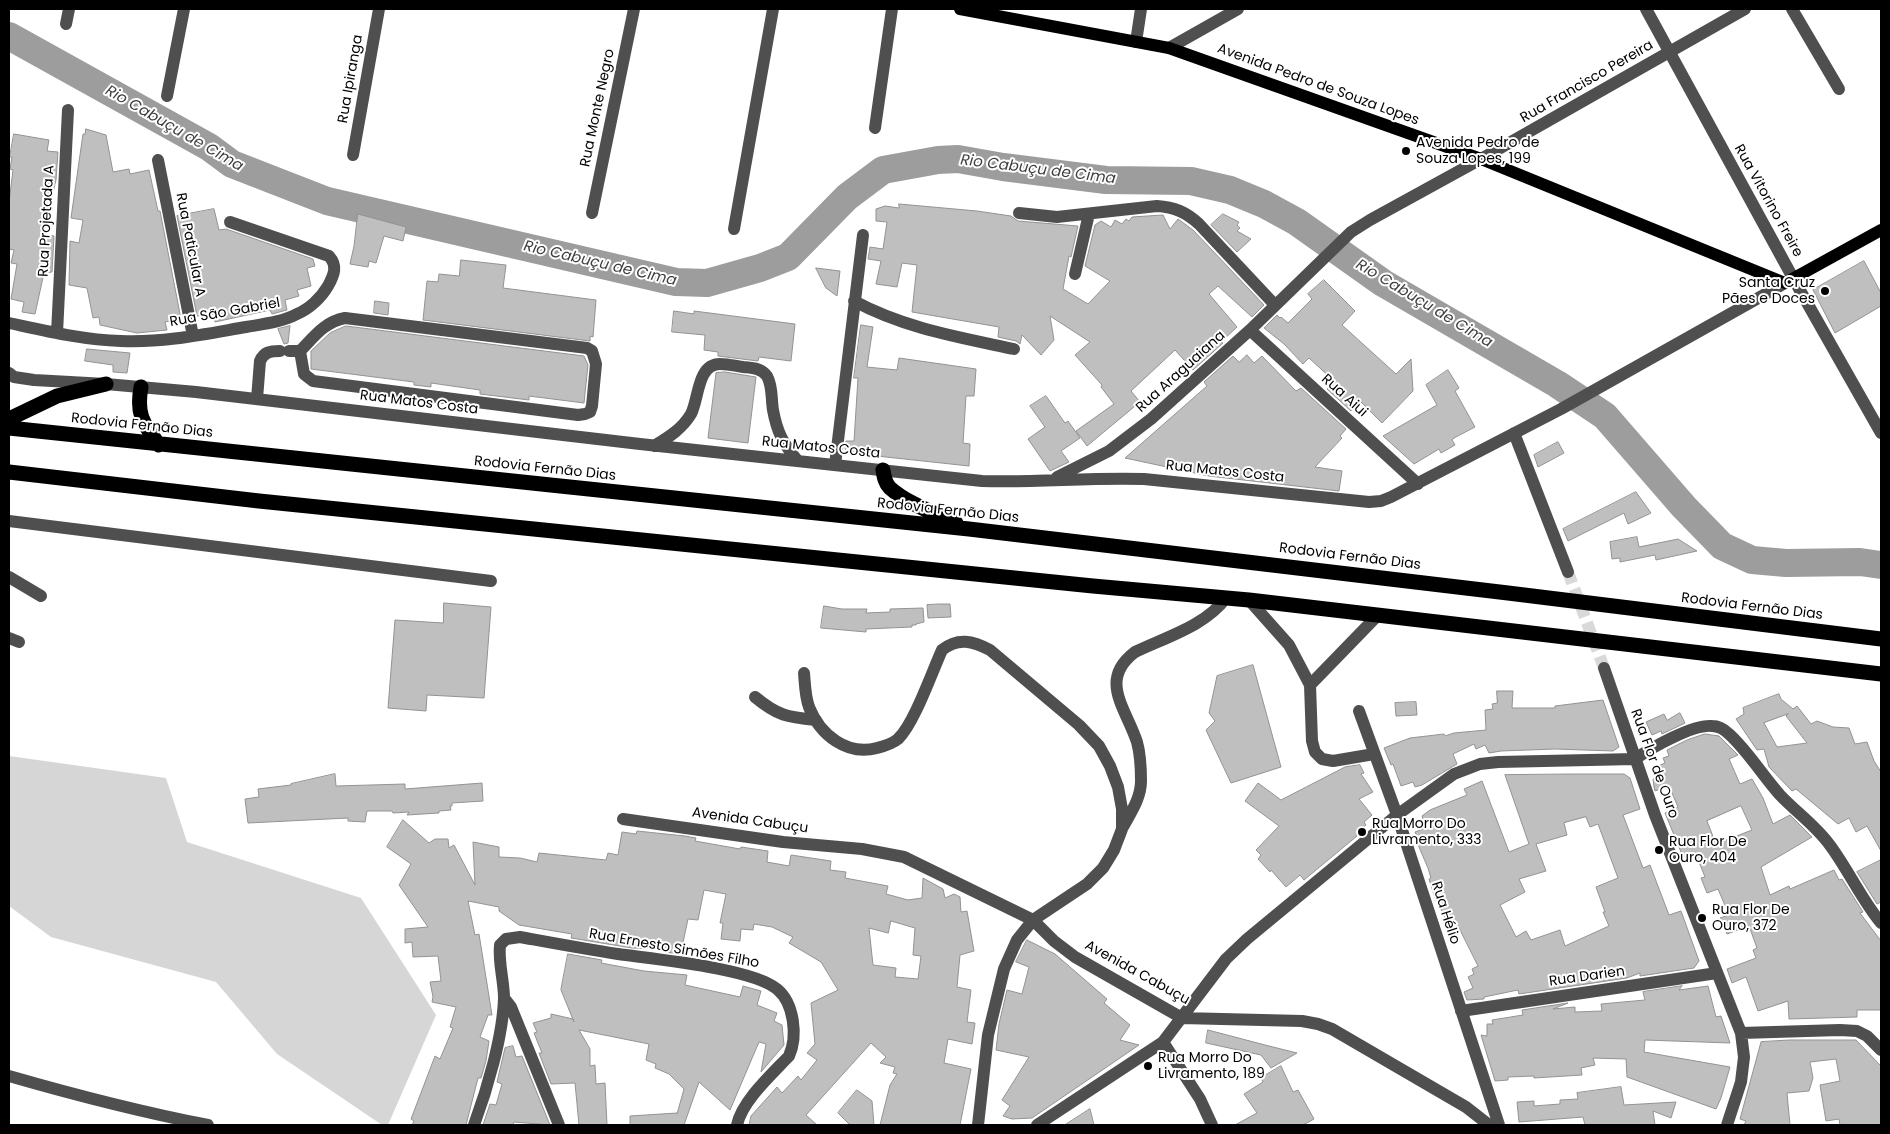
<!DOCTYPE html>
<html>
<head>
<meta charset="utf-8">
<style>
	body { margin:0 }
	#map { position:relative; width:1890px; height:1134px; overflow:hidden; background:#fff; font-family:Poppins,sans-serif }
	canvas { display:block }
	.frame { position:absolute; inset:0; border:10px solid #000; pointer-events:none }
</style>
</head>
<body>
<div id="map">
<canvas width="1890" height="1134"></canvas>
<div class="frame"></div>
</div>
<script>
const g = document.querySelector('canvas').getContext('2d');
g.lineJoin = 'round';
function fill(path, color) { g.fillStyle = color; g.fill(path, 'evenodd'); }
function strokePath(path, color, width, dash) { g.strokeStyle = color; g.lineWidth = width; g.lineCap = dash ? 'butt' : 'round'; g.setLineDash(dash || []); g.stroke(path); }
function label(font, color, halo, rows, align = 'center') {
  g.font = font + ' Poppins,sans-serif'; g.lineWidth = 4; g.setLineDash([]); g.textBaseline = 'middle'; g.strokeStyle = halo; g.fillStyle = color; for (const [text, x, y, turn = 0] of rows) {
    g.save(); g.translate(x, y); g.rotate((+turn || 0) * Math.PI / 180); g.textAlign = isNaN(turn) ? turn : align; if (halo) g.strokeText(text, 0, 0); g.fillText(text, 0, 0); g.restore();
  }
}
const green = new Path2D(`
	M9 756 166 778 187 842 361 898 436 1015 388 1125H382L277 1054 216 982 51 937 9 906Z`);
const river = new Path2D(`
	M9 36 209 147 232 164 327 201 676 282 707 283 760 268 788 257 847 197 883 170 938 160 958 159 1003 167 1106 180 1191 181 1230 190 1264 204 1297 222 1383 283 1557 384 1605 416 1684 507 1722 546 1752 560 1786 563 1860 562 1881 565`);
const building = new Path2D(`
	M86 129 106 135 113 172 129 169 130 174 149 170 158 211H160L181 319 165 322 167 330 137 333 100 325 99 317 93 318 87 288 69 285 70 241 79 243 83 220 71 218 83 134H85Z
	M14 134 49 140 47 151 58 152 56 180 51 200H47L44 223H46L43 234 54 236 52 272 44 273 35 314 22 312 24 302 11 299 17 264 11 263 14 250 9 249V202L13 170 10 169 12 157H10Z
	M899 204 977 211 1011 216 1018 221 1078 226 1071 257 1069 256 1063 289 1088 304 1110 281 1085 266 1095 225 1101 221 1111 227 1115 220 1122 224 1126 219 1129 221 1132 217 1163 215 1170 229 1178 219 1193 230 1264 305 1252 317 1218 286 1209 294 1237 327 1221 342 1223 343 1193 370 1175 350 1131 391 1140 402 1087 446 1076 431 1114 404 1101 387 1102 385 1075 355 1090 342 1050 316 1054 340 1041 355 1022 335 1020 344 1016 341 998 337 999 327 912 312 917 265 902 263 897 287 876 284 881 261 868 259 870 247 883 249 887 222 876 221V209L885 206 899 208Z
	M214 209 219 230 226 229 313 259 315 266 307 268 311 286 297 290 299 296 285 300 287 310 272 314 270 310 215 322 214 314 197 316 177 216Z
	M358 214 406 227 403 241 384 236 376 263 369 261 368 267 350 264 354 246Z
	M1223 214 1239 222 1237 225 1240 228 1237 231 1251 239 1237 252 1211 225Z
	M461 260 506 265 503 288 596 300 593 337 590 336V341L423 320 427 281 438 282 439 274 459 276Z
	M1864 261 1881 293V306L1835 333 1813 290Z
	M816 268 840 271 837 296 826 288Z
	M1324 280 1355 311 1342 325 1396 374 1411 359 1413 391 1382 423 1361 402 1351 411 1327 389 1334 381 1309 358 1303 364 1284 344 1264 328 1277 315 1280 318 1281 317 1288 323 1312 299 1308 294Z
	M375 301 389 303 388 315 374 313Z
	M674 311 694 314V311L795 324 791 361 759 357 758 361 718 356V352L704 350 705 335 672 332Z
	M861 325 873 327 867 367 897 370 899 358 976 369 974 396H966L963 443 970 444 969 466 849 453 845 449 846 441H854L858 378H854Z
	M290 326 288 343 284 344 278 329Z
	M346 326 584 356 588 365 584 403 529 396V400L480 394V390L431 383V387L414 385V382L311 369V351L330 333Z
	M87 349 130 353 127 373 113 372V365L85 361Z
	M1247 355 1254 363 1262 356 1296 391 1301 388 1346 429 1340 436 1342 438 1315 467 1342 471 1339 491 1209 476 1125 458 1207 386 1204 382 1233 356 1239 362Z
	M1448 370 1459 388 1455 391 1475 427 1454 438 1452 440 1455 445 1441 453 1439 449 1414 464 1383 436 1437 405 1426 385Z
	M725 372 756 377 748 443 708 438 716 373Z
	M1046 396 1065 423 1068 421 1080 438 1061 451 1069 462 1050 471 1028 439 1045 427 1030 406Z
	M1558 442 1564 453 1538 467 1534 455Z
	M1636 492 1651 513 1628 524 1624 513 1568 541 1563 529Z
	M1637 537 1639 547 1678 539 1697 551 1656 560 1655 555 1620 562V558L1612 559 1610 542Z
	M444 603 491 607 484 698 427 695 426 711 388 708 395 620 443 623Z
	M939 604H950L951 617 928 618 927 605Z
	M824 606 842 609H867L866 613 890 612V609L923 608 924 622 916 624V625H912V627L866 629V632L821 628Z
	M1253 665 1281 767 1231 783 1206 730 1215 721 1209 713 1217 676Z
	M1497 691H1513L1512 708H1555V706L1603 700 1619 747 1613 751 1555 749 1501 751 1489 753 1485 745 1476 749 1474 744 1453 754 1457 764 1422 785 1415 787 1413 782 1401 786 1393 764 1391 765 1384 748 1410 738 1444 734 1445 736 1454 733 1486 730 1485 710 1493 709 1492 704 1497 703Z
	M1779 694 1781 699 1793 709 1797 706 1811 724 1817 721 1833 727 1849 728 1855 744 1867 742 1874 761 1881 772V851L1867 826 1856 832 1849 818 1838 824 1796 789 1792 791 1769 767 1764 749 1757 750 1736 719 1744 714 1743 708ZM1788 714 1786 716 1807 743 1777 747 1764 723Z
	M1416 702 1417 715 1396 716 1395 703Z
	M1680 713 1685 723 1662 734 1661 731 1652 735 1646 722 1664 714 1667 720Z
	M1705 734 1719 736 1738 755 1729 759 1740 784 1752 779 1763 798 1773 824 1790 815 1812 837 1761 867 1770 895 1789 886 1790 889 1834 870 1839 880 1842 879 1863 912 1860 913 1881 941V1010H1857V1017L1789 1019 1788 1001 1758 1011 1746 977 1732 983 1727 969 1756 958 1753 950 1757 948 1749 926 1727 934 1720 918 1729 915 1718 889 1707 893 1701 878 1705 877 1695 852 1683 857 1665 813 1678 807 1669 786 1655 791 1654 787 1653 779 1662 776 1658 766 1665 763 1663 758 1669 756 1667 750 1687 740ZM1741 806 1752 830 1716 844 1707 821Z
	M1360 765 1364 773 1361 774 1373 792 1359 799 1372 815 1364 822 1366 825 1360 830 1361 832 1357 836 1304 880 1300 875 1286 887 1271 870 1270 872 1258 859 1261 855 1256 850 1279 826 1245 801 1258 783 1281 800 1345 767Z
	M335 774 336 786 405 784V789L482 783 483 801 452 803V806H450L451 810 439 811V813L407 815 409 812 393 813 392 811H367L365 822 348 821V818L248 823 245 799 259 797 258 789 291 785V784Z
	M1571 774H1624L1630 778 1640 809 1623 815 1643 868 1650 865 1669 915 1681 911 1699 961 1694 968 1640 976V973L1627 978 1519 994 1518 990 1484 997V999L1467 1000 1464 992 1473 988 1468 977 1474 974 1472 969 1478 966 1458 926 1451 929 1435 898 1429 879 1431 878 1428 868 1416 840 1418 839 1415 832 1426 828 1422 816 1430 810 1467 795 1464 789 1482 781 1509 852 1529 844 1505 775ZM1586 817 1590 827 1598 824 1618 878 1596 887 1605 912H1603L1609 926 1565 946 1560 930 1531 940 1526 931 1516 937 1500 905 1525 892 1519 879 1546 871 1536 844 1567 835 1564 823Z
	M403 820 429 843 435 839H448L449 848 454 845 475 885 473 842 499 847V857L520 858 537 862 539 853 606 860 608 853 618 855 622 832 636 834 637 831 685 836 696 838 695 841 740 849 741 847 768 851 767 862 789 866 791 855 831 861 830 870 846 872 845 878 888 886 886 894 908 900 922 898 923 878 943 889 945 898 954 894 960 897 961 912 967 911 974 951 960 955 957 987 971 990 967 1022 975 1023 972 1044 948 1039 944 1063 971 1069 960 1125H880L890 1085 897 1074 893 1073 895 1067 880 1063 886 1057 871 1043 806 1115 817 1125H749L751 1116 777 1087 782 1093 798 1076 801 1080 817 1060 807 1053 815 1044 811 1003 838 990 821 962 789 943 793 937 772 927 754 924 753 930 741 929 740 941 721 939 723 923H720L726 894 704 890 698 920 688 919 681 952 671 953 668 952V949L632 948 571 938 572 934 519 925 499 911V907L468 901 475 935 479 934 492 1015H488L480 1037 489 1041 486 1061 481 1078H478L466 1125H412L414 1121 411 1119 435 1056 440 1059 453 1028 450 1027 456 1007 432 1002 433 997 430 982 441 981 438 956 413 957 412 942 405 943V929L428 927 399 885 411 864 387 847ZM891 921 915 928 913 955 921 956 918 979 895 977 896 968 873 965 869 928 888 933Z
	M1881 860V902L1877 904 1857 872Z
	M1027 940 1055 954 1107 999 1104 1003 1130 1025 1120 1040 1139 1045 1032 1118 1012 1119 1003 1116 1010 1106 1002 1100 1029 1057 996 1050 999 1024 1007 990 1022 994 1029 967 1016 962Z
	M568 954 602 960 601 963 644 971 687 975 685 985 740 997 743 986 761 991 757 1005 777 1013 774 1021 782 1025 784 1045 761 1072 766 1044 759 1042 730 1110 699 1082 684 1125H630V1116L677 1113V1114L684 1089 669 1074 655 1068 656 1064 646 1060 649 1044 579 1030 590 1049V1066L595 1065 596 1084 605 1083 607 1125H579L575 1083 551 1084 539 1053H542L534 1033 537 1032 533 1023 551 1018V1014L573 1019 574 1022 561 990Z
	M1682 986 1679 990 1708 986 1716 1017 1721 1016 1730 1043 1645 1040 1644 1052 1730 1067 1721 1098 1716 1109 1627 1077 1626 1059 1593 1058 1595 1065 1581 1068 1582 1075 1534 1078V1076L1508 1077V1080L1495 1081 1481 1035 1487 1036V1024H1493L1492 1020 1523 1015 1522 1010 1568 1003 1553 1009 1575 1007V1012L1602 1011 1601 1004 1645 1000 1643 992Z
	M1208 1030 1265 1045 1297 1053 1271 1068 1261 1055 1206 1043Z
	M1790 1040H1856L1881 1066V1125H1840L1839 1119 1826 1121 1820 1085 1840 1081 1836 1059 1810 1062 1813 1078 1809 1091 1787 1093 1790 1125H1744L1746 1121 1740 1119 1761 1042Z
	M513 1046 516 1057 522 1056 550 1125 514 1122 513 1125H483L490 1104 496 1105 502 1084 497 1082 505 1048Z
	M1281 1066 1293 1092 1298 1090 1314 1119 1303 1125H1235L1257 1113 1244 1094 1263 1082 1261 1078Z
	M1621 1087 1624 1105 1676 1102 1671 1118 1653 1111 1655 1125H1585L1583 1117 1519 1122 1517 1102 1534 1101V1106L1560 1104V1100L1578 1099 1577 1093Z
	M857 1090 872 1101 874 1125H850L838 1113Z
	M1090 1109 1094 1125H1065Z`);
const minorTunnel = new Path2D(`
	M1568 572 1604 668`);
const minor = new Path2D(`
	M1646 9 1793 278 1881 433
	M1792 9 1839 89
	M66 24 69 9
	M1136 42 1141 9
	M1169 48 1238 9
	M167 96 184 9
	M875 128 892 9
	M353 155 379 9
	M158 160 193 336
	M592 213 634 9
	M1019 213 1057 217 1157 206C1174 207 1186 212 1199 224L1275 305
	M734 229 773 9
	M1075 274 1089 214
	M854 301C904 328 958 337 1014 349
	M9 323C46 331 83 340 121 341 163 343 205 334 246 327 263 324 282 322 297 314 309 309 321 298 328 286 334 275 338 266 329 256L230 222
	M1250 330 1418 484
	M57 333 68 110
	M289 351H300C314 337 324 322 345 318L587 348 592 351 596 364 592 406 590 412 585 414 578 415 313 381 304 374 300 351
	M9 373 14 377 34 380 106 384 196 392 640 444 982 481C1036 483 1090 477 1144 479L1369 502 1381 501 1391 497 1561 409 1785 283
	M257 399 260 361C264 352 270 351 280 351
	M1514 433 1568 572
	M654 446C669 437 682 429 691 414 699 399 697 364 720 364 728 364 736 366 743 367 753 368 761 368 767 376 773 387 771 399 773 410 777 432 783 444 798 461
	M835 465 863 235
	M1057 477 1109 451 1151 419 1250 330 1351 232 1370 220 1481 159 1745 9
	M9 521 491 581
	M9 577 41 596
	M1249 600 1289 645 1310 685 1312 741 1315 752 1322 759 1333 761 1374 754
	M9 638 19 642
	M1604 668 1655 815 1741 1033 1744 1057 1741 1082 1727 1125
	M804 673C805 684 805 696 809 707 820 735 847 756 877 748 885 746 892 744 898 739 914 724 932 672 942 650 958 637 973 641 990 650L1079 725 1099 746 1110 766 1118 787 1122 809V829L1114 850 1103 868 1087 884 1033 920 1017 940 1004 969 988 1035 978 1125
	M1310 685 1378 615
	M755 697C778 716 787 717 816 720
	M1359 711 1397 815 1499 1125
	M623 819 783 842 862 849 904 857 1033 920 1054 941 1075 957 1182 1018 1302 1021 1318 1024 1332 1029 1466 1107 1489 1125
	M1123 827C1131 812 1141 798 1141 781 1141 769 1140 753 1137 742 1126 708 1098 680 1135 652 1166 637 1205 626 1226 598
	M504 998 511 1007 559 1125
	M1461 1011 1717 973
	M1741 1033 1840 1030 1857 1031 1867 1036 1881 1050
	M1163 1042 1200 1099 1212 1125
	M9 1076C75 1095 141 1112 208 1125
	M474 1125C487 1090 503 1036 504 998 504 981 498 962 500 945L506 939 520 937C553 943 585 949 618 954 653 959 752 968 777 989 794 1003 798 1036 789 1056 772 1074 742 1101 737 1125
	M1037 1125 1163 1042 1226 959 1247 939 1397 815 1454 774 1480 764 1498 762 1635 759C1651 748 1693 724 1712 726 1718 726 1724 729 1729 734 1747 750 1763 776 1780 795 1796 812 1815 825 1829 844 1848 869 1861 899 1881 923`);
const major = new Path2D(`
	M960 9 1169 48 1481 159 1785 283 1881 230`);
const highway = new Path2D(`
	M141 387C136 415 143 423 159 445
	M9 419 57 396 106 384
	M9 428 969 529 1508 593 1881 639
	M883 470C884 477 885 483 890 488 908 504 935 513 956 523
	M9 472 259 501 1093 586 1249 600 1881 674`);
const markers = [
	[1406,151,5,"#000"],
	[1825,291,5,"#000"],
	[1362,832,5,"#000"],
	[1659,850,5,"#000"],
	[1702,918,5,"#000"],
	[1148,1066,5,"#000"]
];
const streetNames = [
	["Rua Ipiranga",351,79,-80],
	["Rua Francisco Pereira",1587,82,-30],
	["Avenida Pedro de Souza Lopes",1318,85,20],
	["Rua Monte Negro",598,108,-78],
	["Rua Vitorino Freire",1768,201,61],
	["Rua Projetada A",47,221,-87],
	["Rua Paticular A",190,245,79],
	["Rua São Gabriel",225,313,-10],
	["Rua Araguaiana",1181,372,-42],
	["Rua Aiui",1344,396,42],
	["Rua Matos Costa",419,403,7],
	["Rodovia Fernão Dias",142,426,6],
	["Rua Matos Costa",821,448,6],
	["Rodovia Fernão Dias",545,469,6],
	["Rua Matos Costa",1225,472,6],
	["Rodovia Fernão Dias",948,511,6],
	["Rodovia Fernão Dias",1350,557,7],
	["Rodovia Fernão Dias",1752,607,7],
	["Rua Flor de Ouro",1654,764,70],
	["Avenida Cabuçu",750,821,8],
	["Rua Hélio",1445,913,72],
	["Rua Ernesto Simões Filho",674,949,10],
	["Avenida Cabuçu",1137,973,29],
	["Rua Darien",1587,977,-8]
];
const poiNames = [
	["Avenida Pedro de",1416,143],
	["Souza Lopes, 199",1416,159],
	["Santa Cruz",1815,283,"right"],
	["Pães e Doces",1815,299,"right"],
	["Rua Morro Do",1372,824],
	["Livramento, 333",1372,840],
	["Rua Flor De",1669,842],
	["Ouro, 404",1669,858],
	["Rua Flor De",1712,910],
	["Ouro, 372",1712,926],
	["Rua Morro Do",1158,1058],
	["Livramento, 189",1158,1074]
];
const waterNames = [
	["Rio Cabuçu de Cima",174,129,30],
	["Rio Cabuçu de Cima",1038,170,7],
	["Rio Cabuçu de Cima",600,264,13],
	["Rio Cabuçu de Cima",1424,304,31]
];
fill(green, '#d6d6d6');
strokePath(river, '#9d9d9d', 28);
fill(building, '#bfbfbf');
strokePath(building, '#939393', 1);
strokePath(minorTunnel, '#d9d9d9', 12, [12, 6]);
strokePath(minor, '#4f4f4f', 12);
strokePath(major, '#000', 12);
strokePath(highway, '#000', 15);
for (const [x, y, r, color] of markers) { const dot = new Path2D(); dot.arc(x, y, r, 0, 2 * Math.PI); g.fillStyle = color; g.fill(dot); strokePath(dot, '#fff', 2); }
label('14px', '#000', '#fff', streetNames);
label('14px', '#000', '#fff', poiNames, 'left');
label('italic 15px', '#3e3e3e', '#fff', waterNames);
</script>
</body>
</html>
